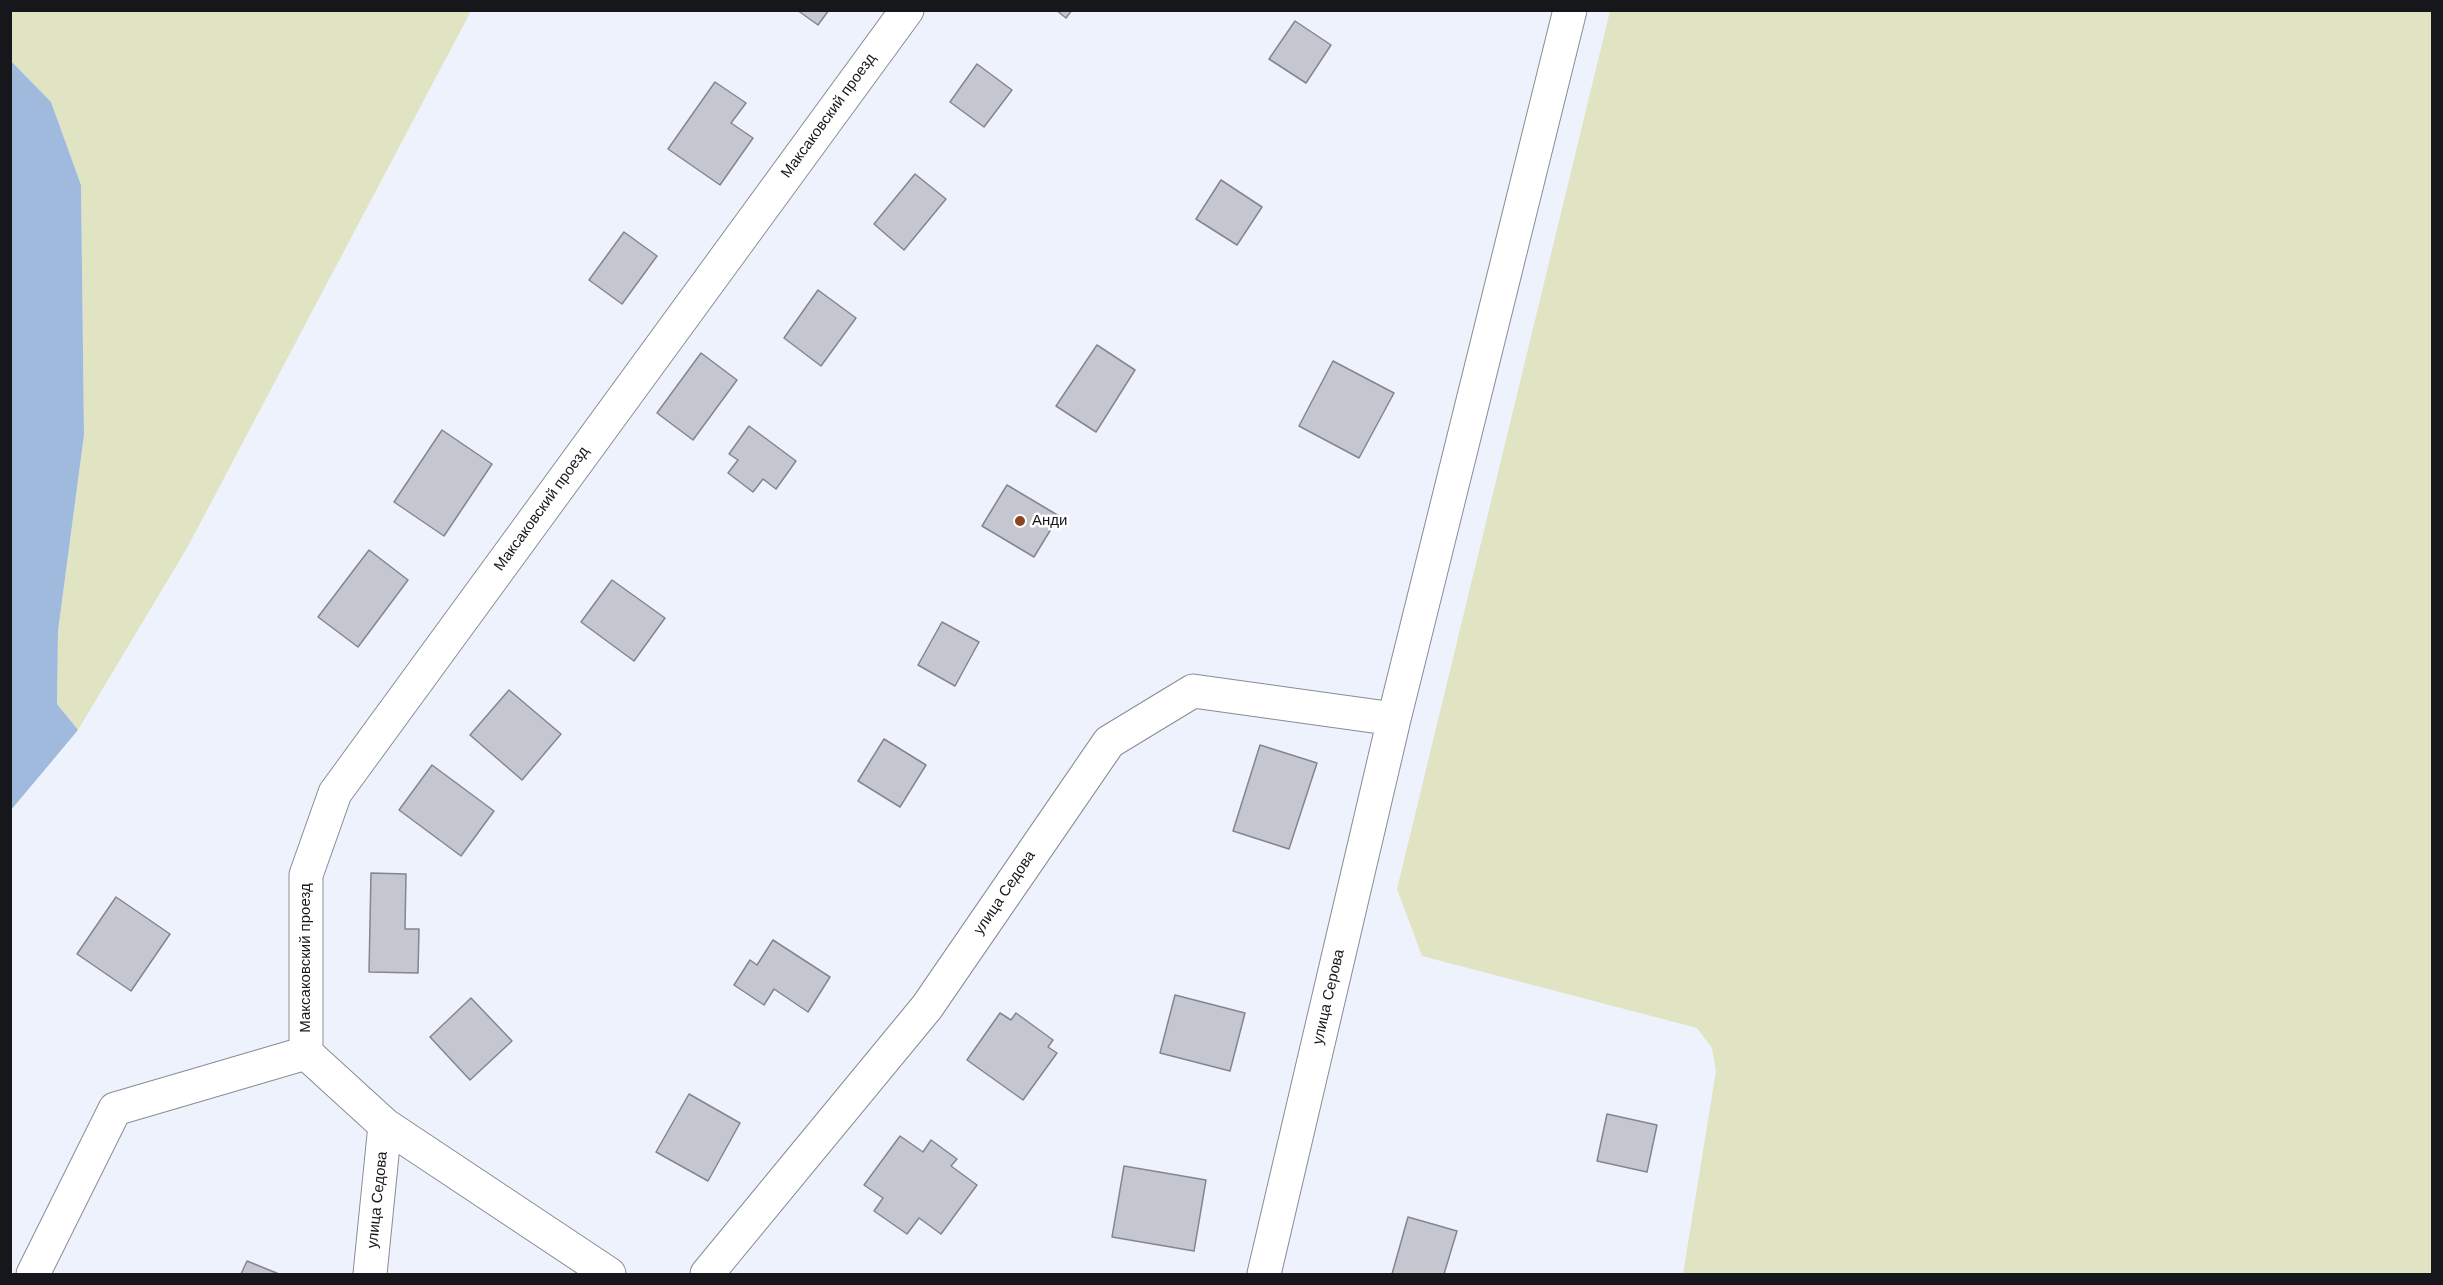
<!DOCTYPE html>
<html>
<head>
<meta charset="utf-8">
<style>
	body { margin:0 }
	#map { position:relative; width:2443px; height:1285px; overflow:hidden; background:#eef2fc; font-family:"DM Sans",sans-serif }
	canvas { display:block }
	.frame { position:absolute; inset:0; border:12px solid #15171a; pointer-events:none }
</style>
</head>
<body>
<div id="map">
<canvas width="2443" height="1285"></canvas>
<div class="frame"></div>
</div>
<script>
const g = document.querySelector('canvas').getContext('2d');
g.lineJoin = 'round';
function fill(path, color) { g.fillStyle = color; g.fill(path, 'evenodd'); }
function strokePath(path, color, width, dash) { g.strokeStyle = color; g.lineWidth = width; g.lineCap = dash ? 'butt' : 'round'; g.setLineDash(dash || []); g.stroke(path); }
function label(font, color, halo, rows, align = 'center') {
  g.font = font + ' "DM Sans",sans-serif'; g.lineWidth = 5; g.setLineDash([]); g.textBaseline = 'middle'; g.strokeStyle = halo; g.fillStyle = color; for (const [text, x, y, turn = 0] of rows) {
    g.save(); g.translate(x, y); g.rotate((+turn || 0) * Math.PI / 180); g.textAlign = isNaN(turn) ? turn : align; if (halo) g.strokeText(text, 0, 0); g.fillText(text, 0, 0); g.restore();
  }
}
const green = new Path2D(`
	M10 11H471L187 548 78 730 57 704 58 631 84 435 81 185 51 102 11 61Z
	M1610 11H2432V1274H1683L1716 1071 1712 1048 1697 1028 1422 956 1397 889Z`);
const water = new Path2D(`
	M11 61 51 102 81 185 84 435 58 631 57 704 78 730 11 810Z`);
const building = new Path2D(`
	M797 10H829L818 25Z
	M1056 10H1072L1066 18Z
	M1295 21 1331 45 1306 83 1269 59Z
	M977 64 1012 90 984 127 950 102Z
	M715 82 746 103 731 123 753 138 720 185 668 149Z
	M915 174 946 199 904 250 874 224Z
	M1221 180 1262 207 1237 245 1196 219Z
	M624 232 657 256 622 304 589 280Z
	M818 290 856 318 821 366 784 338Z
	M1097 345 1135 370 1096 432 1056 406Z
	M701 353 737 380 693 440 657 413Z
	M1333 361 1394 393 1359 458 1299 426Z
	M749 426 796 461 776 489 763 479 753 492 728 473 738 460 729 454Z
	M442 430 492 464 444 536 394 502Z
	M1007 485 1059 516 1034 557 982 526Z
	M369 550 408 580 358 647 318 617Z
	M612 580 665 618 634 661 581 622Z
	M942 622 979 642 955 686 918 665Z
	M509 690 561 734 522 780 470 735Z
	M884 739 926 765 900 807 858 781Z
	M1260 745 1317 763 1289 849 1233 831Z
	M432 765 494 811 461 856 399 810Z
	M371 873 406 874 405 929H419L418 973 369 972Z
	M116 897 170 934 131 991 77 954Z
	M773 940 830 977 808 1012 774 989 764 1005 734 985 750 960 757 965Z
	M1175 995 1245 1013 1230 1071 1160 1053Z
	M471 998 512 1041 470 1080 430 1037Z
	M1000 1013 1011 1020 1016 1013 1053 1040 1048 1047 1057 1053 1023 1100 967 1060Z
	M689 1094 740 1123 708 1181 656 1152Z
	M1607 1114 1657 1125 1647 1172 1597 1161Z
	M900 1136 923 1152 931 1140 957 1159 951 1166 977 1185 941 1234 919 1218 907 1234 874 1211 883 1198 864 1185Z
	M1124 1166 1206 1180 1194 1251 1112 1237Z
	M1408 1217 1457 1231 1444 1274H1392Z
	M247 1261 279 1274H241Z`);
const minor = new Path2D(`
	M306 1053V875L335 793 907 10
	M306 1053 385 1125 609 1274
	M33 1274 115 1109 306 1053
	M370 1274 385 1125
	M707 1274 927 1007 1109 742 1193 691 1394 719
	M1264 1274 1394 719 1570 10`);
const markers = [
	[1020,521,6,"#8c4423"]
];
const streetNames = [
	["Максаковский проезд",829,116,-54],
	["Максаковский проезд",542,509,-54],
	["улица Седова",1005,893,-56],
	["Максаковский проезд",306,958,-90],
	["улица Серова",1329,997,-77],
	["улица Седова",378,1200,-84]
];
const poiNames = [
	["Анди",1032,521]
];
fill(green, '#e1e4c2');
fill(water, '#9fbadc');
fill(building, '#c5c7d0');
strokePath(building, '#84858e', 1.5);
strokePath(minor, '#888c94', 35);
strokePath(minor, '#fff', 33);
for (const [x, y, r, color] of markers) { const dot = new Path2D(); dot.arc(x, y, r, 0, 2 * Math.PI); g.fillStyle = color; g.fill(dot); strokePath(dot, '#fff', 2); }
label('15px', '#15171a', '#fff', streetNames);
label('15px', '#15171a', '#fff', poiNames, 'left');
</script>
</body>
</html>
